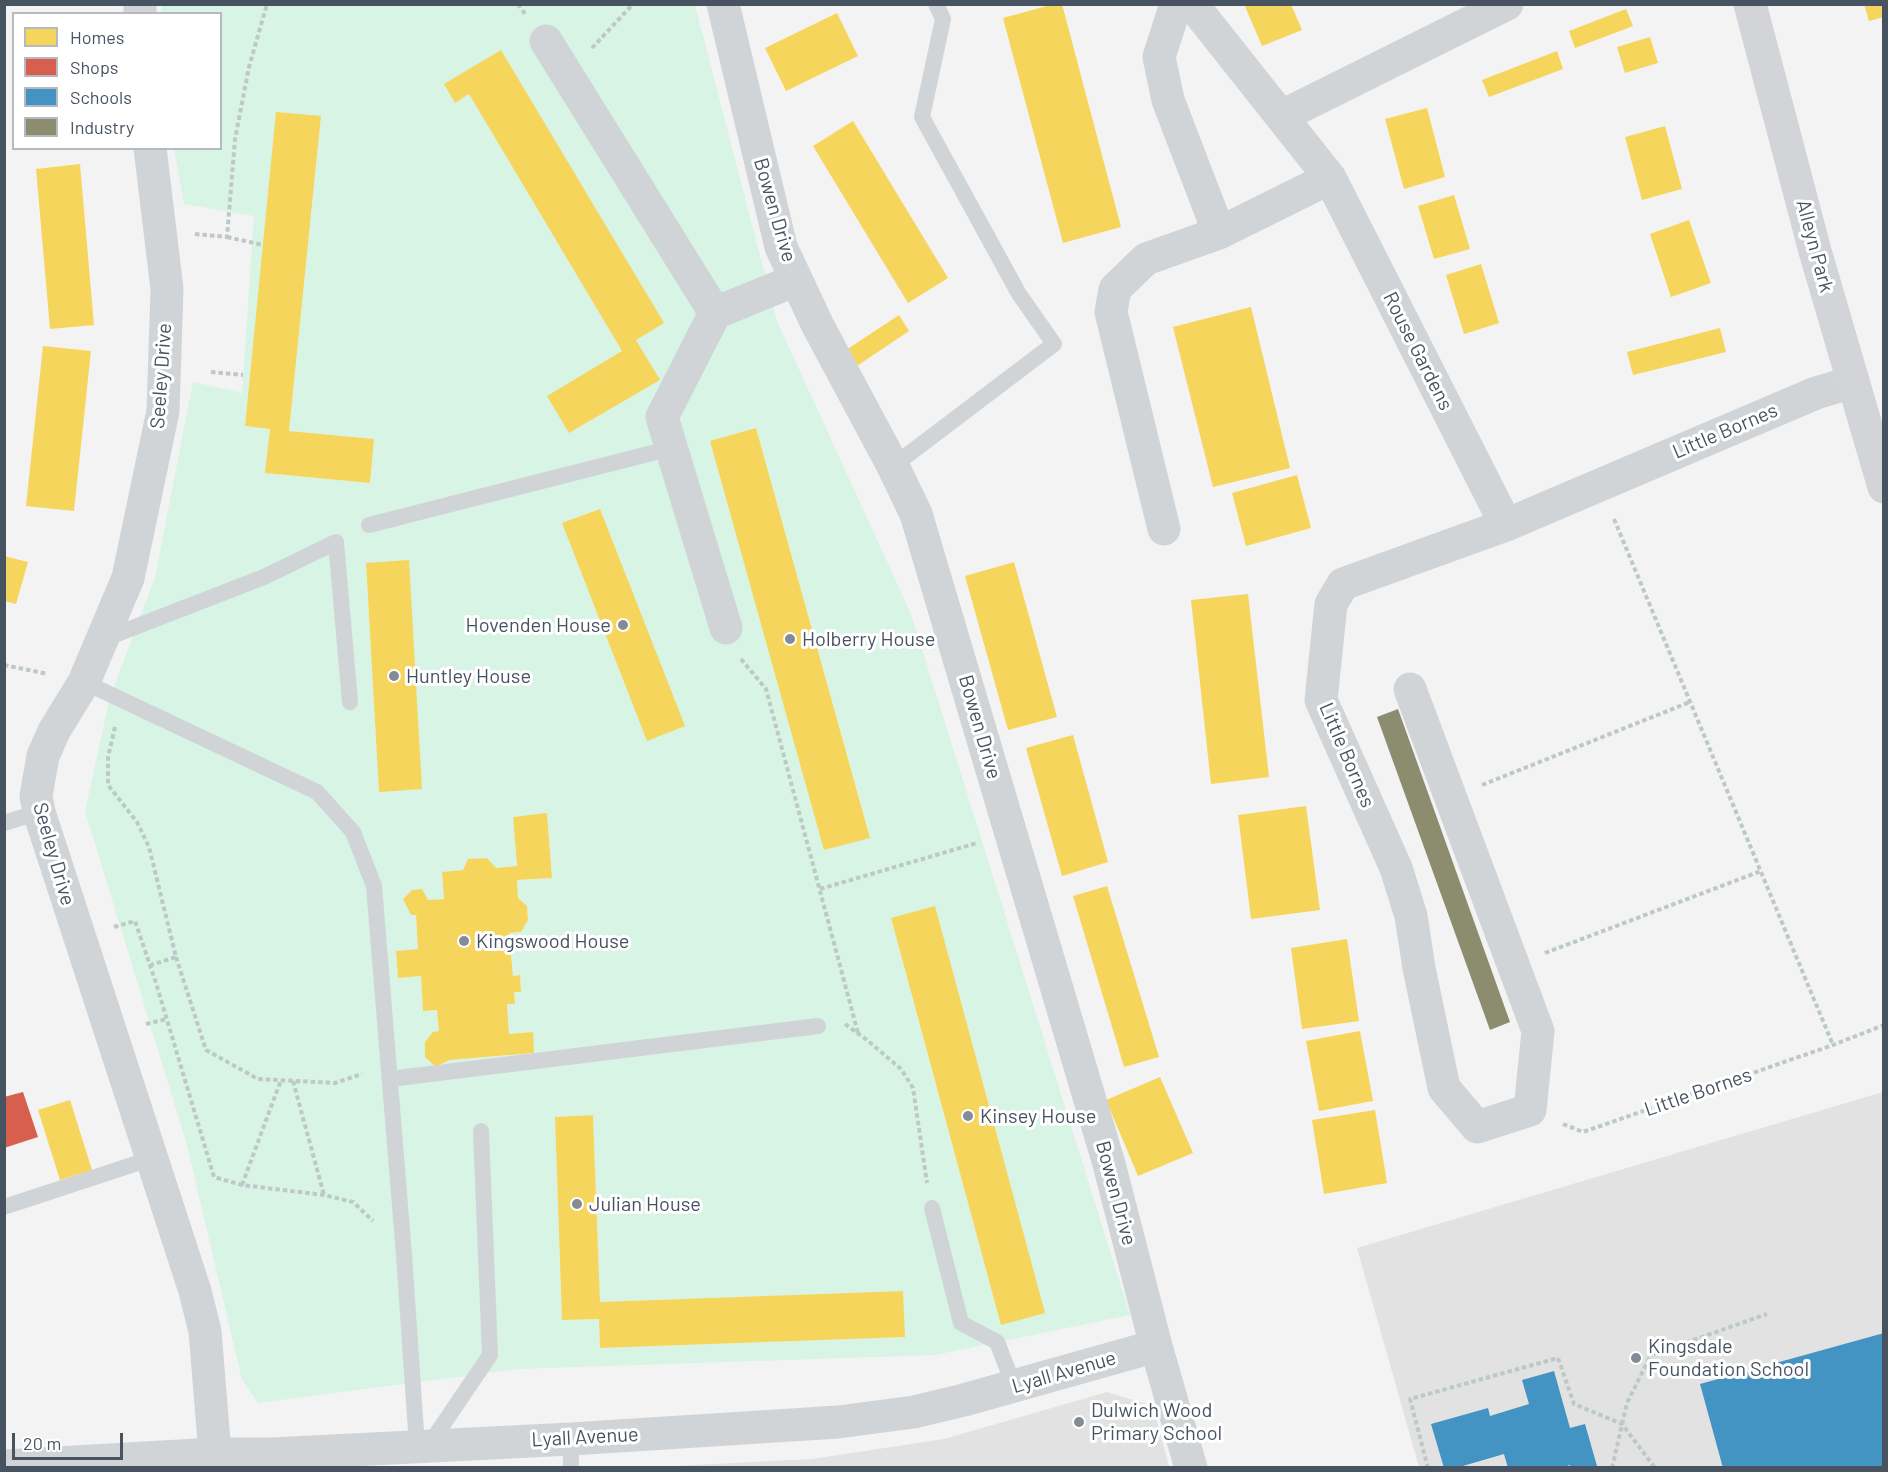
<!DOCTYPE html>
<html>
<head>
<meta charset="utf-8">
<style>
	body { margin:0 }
	#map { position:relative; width:1888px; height:1472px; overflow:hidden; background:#f4f3f3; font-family:Barlow,sans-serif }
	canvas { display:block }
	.frame { position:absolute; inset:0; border:6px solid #485362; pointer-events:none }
	.legend { position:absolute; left:12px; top:12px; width:210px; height:138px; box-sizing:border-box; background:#fff; border:2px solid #b6bac0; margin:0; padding:8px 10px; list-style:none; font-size:18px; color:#485362 }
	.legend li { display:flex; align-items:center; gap:12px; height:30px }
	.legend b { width:30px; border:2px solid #b6bac0 }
	.scale { position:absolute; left:12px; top:1433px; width:111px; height:27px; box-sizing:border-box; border:3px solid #485362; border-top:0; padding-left:8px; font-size:18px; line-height:21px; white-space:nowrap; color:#485362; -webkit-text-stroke:4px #fff; paint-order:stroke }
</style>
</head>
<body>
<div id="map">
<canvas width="1888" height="1472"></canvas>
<div class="frame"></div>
<ul class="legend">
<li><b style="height:16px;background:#f6d55c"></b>Homes</li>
<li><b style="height:16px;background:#d6604d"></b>Shops</li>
<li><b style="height:16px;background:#4393c3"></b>Schools</li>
<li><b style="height:16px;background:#8c8c6e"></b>Industry</li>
</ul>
<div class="scale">20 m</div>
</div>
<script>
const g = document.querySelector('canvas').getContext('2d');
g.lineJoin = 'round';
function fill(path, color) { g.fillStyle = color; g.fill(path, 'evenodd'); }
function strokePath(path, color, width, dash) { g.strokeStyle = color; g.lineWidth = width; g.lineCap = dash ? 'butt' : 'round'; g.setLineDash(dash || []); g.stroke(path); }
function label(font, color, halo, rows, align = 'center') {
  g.font = font + ' Barlow,sans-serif'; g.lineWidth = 6; g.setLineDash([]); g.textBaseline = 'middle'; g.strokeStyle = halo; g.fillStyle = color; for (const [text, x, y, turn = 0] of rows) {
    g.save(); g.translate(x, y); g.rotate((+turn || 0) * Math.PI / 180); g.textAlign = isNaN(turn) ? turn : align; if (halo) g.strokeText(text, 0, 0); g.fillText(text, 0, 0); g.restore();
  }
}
const education = new Path2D(`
	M1883 1092V1467H1419L1357 1248Z
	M1107 1392 1153 1406 1169 1467H655L812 1459 944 1439Z`);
const green = new Path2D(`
	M162 5H695L777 321 911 614 1130 1315 935 1355 518 1369 258 1403 242 1380 187 1145 85 811 110 697 155 577 193 382 242 393 254 216 184 204 174 149 220 148V14L161 13ZM501 50 663 323 636 340 659 380 570 433 622 351 469 94 455 103 445 84ZM277 112 321 117 289 431 374 439 370 483 266 473 270 429 245 426ZM756 428 870 837 825 850 710 441ZM600 509 684 726 647 740 563 524ZM366 563 422 789H421L379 791ZM547 814 552 878 517 880 518 898 527 906 528 920 521 932 509 933 513 976H520L521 991 514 992V1004H507L509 1034 532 1032 534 1053 449 1060 436 1067 425 1057V1042L433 1032 439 1031 437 1010 423 1011 421 976 398 977 396 951 418 949 416 915H411L403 899 412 890H421L428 900 444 899 442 872 463 870 468 859 487 858 496 868 517 866 513 817ZM935 907 1044 1312 1001 1325 891 919ZM593 1115 600 1302 903 1291 904 1337 600 1348 599 1319 562 1320 555 1117Z`);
const homes = new Path2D(`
	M1054 4H1062L1121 227 1063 243 1003 18Z
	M1244 4H1291L1302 30 1262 46Z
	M1864 4H1884V17L1869 21Z
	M1626 9 1633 26 1575 48 1569 31Z
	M837 13 858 56 786 91 765 48Z
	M1650 37 1658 63 1625 73 1617 47Z
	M501 50 664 323 636 340 660 380 569 433 547 396 622 351 469 94 455 103 444 84Z
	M1557 51 1563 69 1489 97 1482 80Z
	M1427 108 1445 177 1404 189 1385 119Z
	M276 112 321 116 289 431 374 439 370 483 265 473 270 429 245 426Z
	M853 121 948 278 908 303 813 146Z
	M1665 126 1682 189 1642 200 1625 137Z
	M80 164 94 325 50 329 36 169Z
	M1454 195 1470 249 1434 259 1418 206Z
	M1689 220 1711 283 1671 297 1650 234Z
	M1481 264 1499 323 1464 334 1446 275Z
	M1251 307 1290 468 1213 487 1173 327Z
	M899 315 909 331 848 372 837 356Z
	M1720 328 1726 352 1633 375 1627 352Z
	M43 346 91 351 74 511 26 506Z
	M756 428 870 838 824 850 710 441Z
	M1297 475 1311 528 1246 546 1232 493Z
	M600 509 685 726 647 741 562 523Z
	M4 556 28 562 16 604 4 601Z
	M409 560 422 789 379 792 366 563Z
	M1014 562 1057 717 1008 730 965 576Z
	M1248 594 1269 777 1211 784 1191 600Z
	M1073 735 1108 862 1062 876 1026 748Z
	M1306 806 1320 910 1251 919 1238 815Z
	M547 813 552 878 517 880 518 898 527 906 528 920 521 932 509 933 513 976 520 975 521 992H514L515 1004H507L509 1034 533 1032 534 1053 449 1060 436 1067 425 1057V1042L433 1032 439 1031 437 1010 423 1011 421 976 398 978 396 951 418 949 416 915H411L403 899 412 890 422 889 428 900 444 899 442 872 463 870 468 859 487 858 496 868 517 866 513 817Z
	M1107 886 1159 1057 1124 1067 1073 896Z
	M935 906 1045 1313 1001 1325 891 918Z
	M1347 939 1359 1021 1302 1029 1291 948Z
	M1360 1031 1373 1101 1319 1111 1306 1041Z
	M1160 1077 1193 1153 1138 1176 1106 1100Z
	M70 1100 92 1170 60 1180 38 1110Z
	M1375 1110 1387 1183 1324 1194 1312 1120Z
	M593 1115 600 1302 903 1291 905 1337 600 1348 599 1319 562 1320 555 1117Z`);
const shops = new Path2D(`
	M23 1092 38 1137 4 1148V1097Z`);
const schools = new Path2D(`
	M1884 1333V1468H1723L1700 1384Z
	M1554 1371 1570 1428 1585 1424 1597 1466 1590 1468H1570V1465L1561 1468H1508L1504 1454 1456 1468H1444L1431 1424 1488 1408 1490 1416 1529 1404 1522 1380Z`);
const industry = new Path2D(`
	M1398 709 1510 1022 1490 1030 1377 717Z`);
const path = new Path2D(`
	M518 4 525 14
	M592 48 633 4
	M195 234 227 237 235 139 249 67 267 4
	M227 237 263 245
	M211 372 243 375
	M1614 519 1833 1045
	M741 659 766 689 858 1033
	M4 665 48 674
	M115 727 108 757V785L137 822 149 847 176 957 151 965
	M1482 785 1690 702
	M820 889 977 843
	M114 927 135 921 156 983 214 1177 242 1185 324 1195 353 1202 373 1221
	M1545 953 1761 871
	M176 957 206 1050 258 1079 335 1083 362 1074
	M146 1024 167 1019
	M845 1024 867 1040 901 1069 913 1088 927 1183
	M293 1081 324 1195
	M1563 1124 1583 1132 1833 1045 1884 1025
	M242 1185 281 1080
	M1428 1468 1410 1399 1558 1358 1574 1404 1622 1424 1655 1468
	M1612 1468 1627 1403 1651 1355 1767 1314`);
const lane = new Path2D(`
	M893 466 1054 344 1019 294 922 117 943 19 936 4
	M369 525 672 448
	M104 639 264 577 336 542 350 702
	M84 682 317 792 353 832 374 886 404 1255 417 1446
	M4 823 39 812
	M390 1079 818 1026
	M4 1207 153 1158
	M932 1208 961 1323 997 1342 1014 1386
	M571 1439V1468
	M429 1445 490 1355 481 1131`);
const street = new Path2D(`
	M140 4V14
	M723 4 781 247 818 326 893 466 916 514 1109 1164 1156 1346 1191 1468
	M1176 4 1159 57 1168 100 1219 233
	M1192 4 1330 178 1506 525
	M546 41 715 313 796 280
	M1282 116 1507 4
	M150 148 167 289 163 411 128 578 84 682 54 731 43 756 36 796 39 812 195 1291 205 1331 215 1454
	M715 313 662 417 726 628
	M1164 529 1111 312 1115 289 1146 259 1219 233 1330 178
	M1410 689 1538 1031 1530 1110 1477 1127 1444 1088 1419 968 1411 916 1396 868 1321 700 1331 604 1343 584 1506 525 1816 393 1853 382
	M4 1466 215 1454H272L571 1439 838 1422 914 1412 964 1400 1156 1346`);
const secondary = new Path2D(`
	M1750 4 1815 251 1884 487`);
const markers = [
	[623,625,6,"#848b95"],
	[790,639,6,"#848b95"],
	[394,676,6,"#848b95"],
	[464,941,6,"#848b95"],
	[968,1116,6,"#848b95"],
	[577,1204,6,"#848b95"],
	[1636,1358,6,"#848b95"],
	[1079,1422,6,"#848b95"]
];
const streetNames = [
	["Bowen Drive",775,210,74],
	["Alleyn Park",1815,246,75],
	["Rouse Gardens",1418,351,63],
	["Seeley Drive",161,376,-86],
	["Little Bornes",1725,431,-23],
	["Bowen Drive",980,727,74],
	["Little Bornes",1347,755,67],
	["Seeley Drive",54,854,74],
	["Little Bornes",1698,1092,-19],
	["Bowen Drive",1116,1193,75],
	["Lyall Avenue",1064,1372,-16],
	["Lyall Avenue",585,1437,-3]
];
const poiNames = [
	["Hovenden House",611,625,"right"],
	["Holberry House",802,639],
	["Huntley House",406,676],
	["Kingswood House",476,941],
	["Kinsey House",980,1116],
	["Julian House",589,1204],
	["Kingsdale",1648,1346],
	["Foundation School",1648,1369],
	["Dulwich Wood",1091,1410],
	["Primary School",1091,1433]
];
fill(education, '#e2e2e3');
fill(green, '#d7f4e5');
fill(homes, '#f6d55c');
fill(shops, '#d6604d');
fill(schools, '#4393c3');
fill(industry, '#8c8c6e');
strokePath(path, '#bdc9c7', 4, [4.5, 3]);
strokePath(lane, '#d1d4d7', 16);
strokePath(street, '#d1d4d7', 33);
strokePath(secondary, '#d2d4d8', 33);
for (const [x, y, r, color] of markers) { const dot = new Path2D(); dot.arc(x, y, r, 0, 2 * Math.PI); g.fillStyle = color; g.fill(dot); strokePath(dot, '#fff', 2); }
label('20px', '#485362', '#fff', streetNames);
label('20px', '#485362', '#fff', poiNames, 'left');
</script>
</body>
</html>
